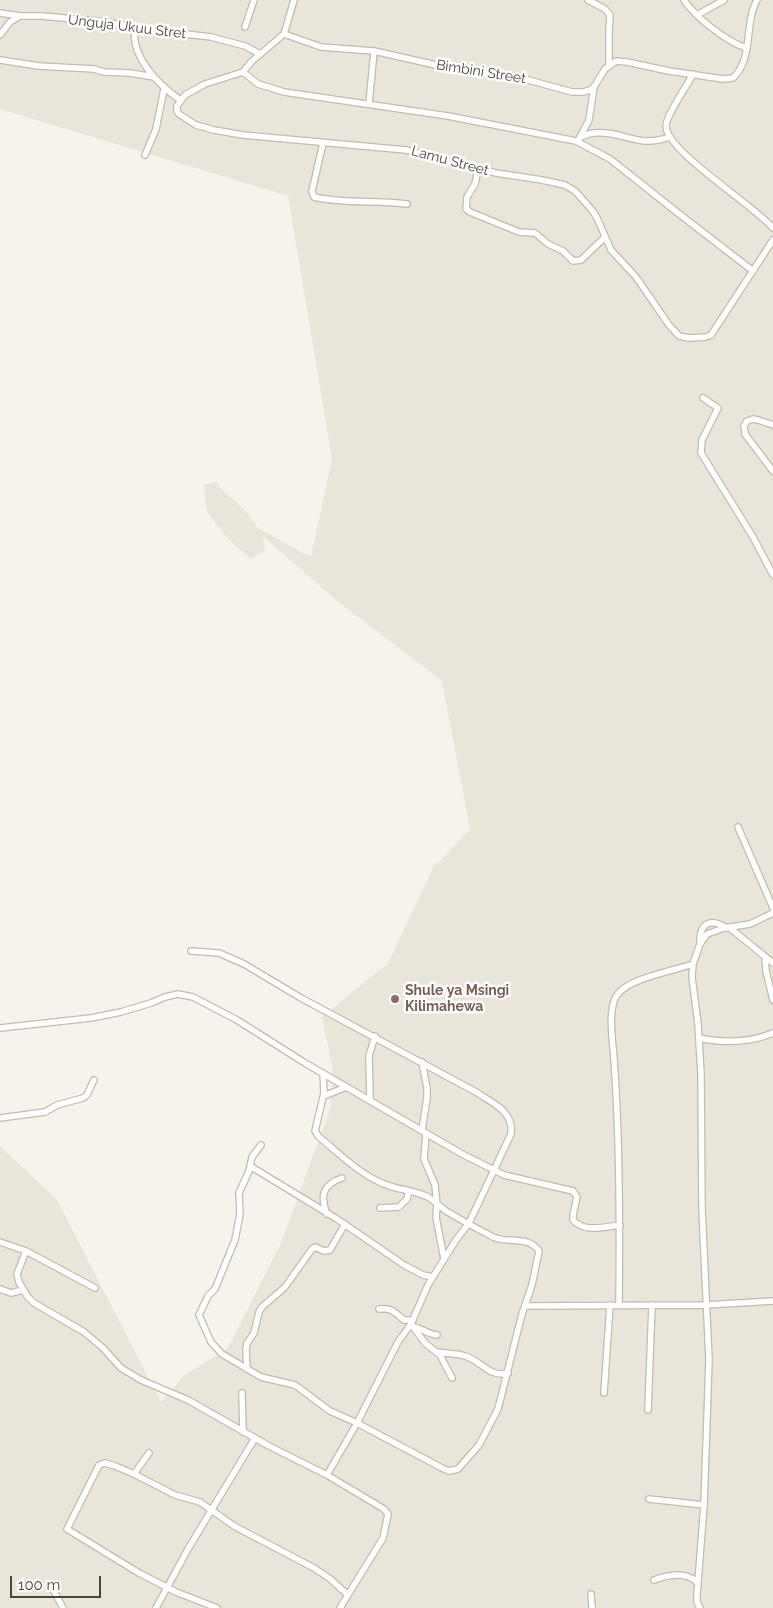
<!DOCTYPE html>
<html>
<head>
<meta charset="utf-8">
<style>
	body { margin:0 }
	#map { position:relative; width:773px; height:1608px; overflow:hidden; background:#f6f3ec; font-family:Raleway,sans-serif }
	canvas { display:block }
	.scale { position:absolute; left:10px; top:1576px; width:91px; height:22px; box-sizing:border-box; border:2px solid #4b4439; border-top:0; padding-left:6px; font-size:15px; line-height:18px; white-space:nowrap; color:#4b4439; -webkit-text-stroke:4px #fff; paint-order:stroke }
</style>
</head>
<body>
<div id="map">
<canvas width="773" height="1608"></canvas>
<div class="scale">100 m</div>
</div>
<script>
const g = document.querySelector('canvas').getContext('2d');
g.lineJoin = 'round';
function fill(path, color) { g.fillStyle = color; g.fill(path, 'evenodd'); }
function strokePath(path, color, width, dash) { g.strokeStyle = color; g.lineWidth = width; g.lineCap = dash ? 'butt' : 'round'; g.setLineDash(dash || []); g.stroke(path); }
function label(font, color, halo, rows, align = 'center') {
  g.font = font + ' Raleway,sans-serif'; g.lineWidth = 5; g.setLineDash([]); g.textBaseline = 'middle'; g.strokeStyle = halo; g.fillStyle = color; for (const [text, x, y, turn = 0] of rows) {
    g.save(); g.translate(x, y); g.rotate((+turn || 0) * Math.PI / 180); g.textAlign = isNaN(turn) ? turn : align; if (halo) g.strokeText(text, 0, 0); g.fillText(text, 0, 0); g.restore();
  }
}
const residential = new Path2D(`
	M0 0H773V1608H0V1146L57 1200 161 1402 186 1374 228 1348 281 1243 332 1104 330 1102 333 1070 322 1017 384 966 386 967 435 864 439 862 470 829 442 681 336 600 263 536 265 551 251 559 229 540 207 512 204 485 217 482 220 488 244 509 258 528 311 557 332 459 288 196 0 109Z`);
const minor = new Path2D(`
	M294 0 284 34 251 62 243 72 205 84 185 95 177 106V111L179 114 196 125 214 130 243 135 406 150 496 173 542 180 565 185 575 191 592 210 597 218 611 250 636 277 669 325 679 336 689 338 706 337 711 335 773 240
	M588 0 605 9 610 15 609 31V65
	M684 0C696 18 726 41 746 48
	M0 13 20 16
	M697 15 724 0
	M245 27 254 0
	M135 28C130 57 159 85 180 100
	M284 34 321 47 374 51 471 73 514 76 572 92H583L590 90 594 87 605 69 616 61 627 62 669 71 723 79 733 78C754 58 744 23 757 0
	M0 35 10 22 20 16H42L106 22 135 28 211 37 245 46 260 54
	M0 60 39 66 94 69 104 72 130 73 154 77
	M243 72 258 84 284 92 448 116 576 141 610 159 678 213 753 271
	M693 74C687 86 667 114 666 125 664 150 754 205 773 228
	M369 104 374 51
	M580 137C585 136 589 133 594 133 622 130 638 149 669 137
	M579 139 589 120 594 87
	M323 143 312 191 314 197C345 204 376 200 407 204
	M145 155 156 129 164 89
	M478 168 475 184 467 197 466 209 470 212 519 232 535 233 548 244 563 251 573 261 581 260 605 237
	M703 398 718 408 702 440 701 453 753 537 773 575
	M773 425 758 420 753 419 747 421 744 426 745 434 773 471
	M738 827 773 908
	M730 928 773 963
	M700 944C699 924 709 917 727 928
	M191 951 219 953 244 964 301 998 476 1092C492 1103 514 1111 511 1134L469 1223 456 1240 428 1285 411 1324 398 1342 357 1423 327 1475
	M765 957 766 971 773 1000
	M0 1028 91 1018 121 1012 151 1003 165 997 178 994 193 997 237 1020 305 1063 462 1154 504 1175 573 1191 577 1197 573 1215V1220C584 1233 605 1227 620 1225
	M699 1038C723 1043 749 1043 773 1033
	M324 1096 346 1087
	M370 1100 369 1056 375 1036
	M0 1118 45 1112 57 1105 83 1098 87 1095 94 1080
	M422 1130 427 1098V1088L422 1062
	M426 1133 424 1159 435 1185 437 1205 436 1217 444 1259
	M261 1145 252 1157 249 1171 239 1193 240 1214 235 1240 215 1289 208 1296 199 1315 211 1342 222 1354 261 1377 295 1385 330 1411 357 1423 442 1468 449 1471 458 1469 479 1445 498 1409 522 1314 532 1285 539 1251C528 1235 508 1244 493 1237 478 1229 461 1220 446 1211 440 1206 434 1201 428 1197 414 1190 398 1190 384 1184 359 1174 339 1153 319 1137L315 1131 324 1093 323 1073
	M250 1166 337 1219 404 1265 423 1275 433 1277
	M380 1208 399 1207 407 1199 409 1191
	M327 1214C320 1196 322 1185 342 1178
	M0 1242 26 1251 95 1288
	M26 1251 17 1274 19 1282 27 1296 34 1303 84 1332 103 1348 121 1368 141 1380 188 1400 269 1446 327 1475 384 1509 388 1514 383 1538 340 1608
	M0 1289 11 1293 23 1290
	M619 1305C620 1223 620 1141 614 1059 613 1042 607 1010 617 995 629 978 673 971 693 964
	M525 1306 706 1305 773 1301
	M379 1309C392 1307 395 1313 404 1320H413
	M411 1324 425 1343 440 1355 452 1378
	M414 1327C423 1329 428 1334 437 1335
	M437 1352C446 1354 457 1353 465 1356 482 1361 489 1378 508 1373
	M247 1369 246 1349 247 1343 254 1333 259 1312 262 1307 285 1287 312 1249 315 1247 324 1251 330 1250 345 1224
	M242 1393 243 1432
	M604 1393 610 1305
	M648 1410 652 1305
	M134 1474 149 1453
	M649 1499 704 1505
	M654 1580C668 1575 685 1571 697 1582
	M53 1589 63 1608
	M591 1594 592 1608
	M156 1608 188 1549 255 1438
	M217 1608 176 1592 139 1573 67 1529 99 1465 105 1463 115 1466 134 1474 175 1495 200 1502 234 1526 314 1568 329 1578 348 1595
	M700 1608 697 1602V1595L704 1505 709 1360 702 1209 701 1074 698 1024 692 977 693 964 700 944 707 934 724 928 750 924 773 913`);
const markers = [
	[395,999,5,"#8d6e63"]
];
const streetNames = [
	["Unguja Ukuu Stret",127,27,7],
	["Bimbini Street",481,72,9],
	["Lamu Street",450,161,15]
];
const educationNames = [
	["Shule ya Msingi",405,991],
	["Kilimahewa",405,1007]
];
fill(residential, '#eae5da');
strokePath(minor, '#c2bbae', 8);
strokePath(minor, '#fff', 5.5);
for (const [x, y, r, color] of markers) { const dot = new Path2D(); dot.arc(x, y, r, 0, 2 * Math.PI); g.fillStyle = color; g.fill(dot); strokePath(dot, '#fff', 2); }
label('14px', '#4b4439', '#fff', streetNames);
label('bold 14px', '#785e54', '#fff', educationNames, 'left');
</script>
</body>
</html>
